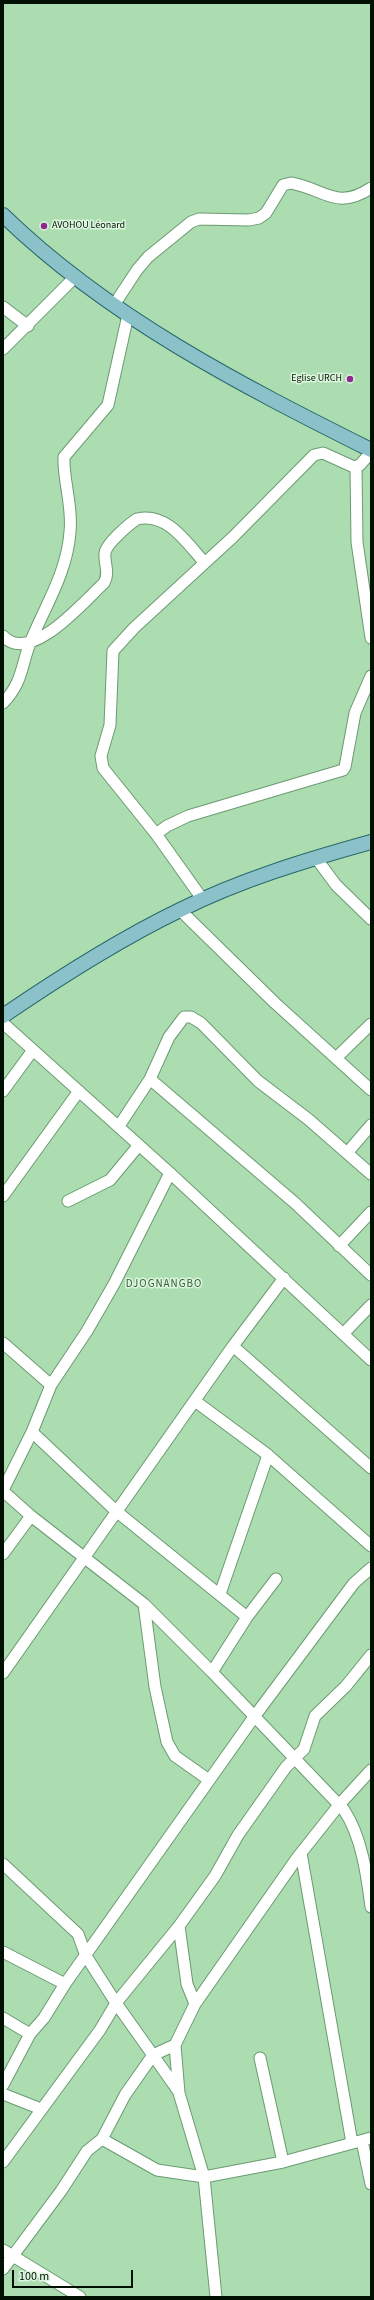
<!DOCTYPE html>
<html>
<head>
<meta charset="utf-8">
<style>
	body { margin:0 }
	#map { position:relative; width:374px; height:2300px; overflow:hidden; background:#abddb0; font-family:"Source Sans 3",sans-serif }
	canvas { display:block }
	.frame { position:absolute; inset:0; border:4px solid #011003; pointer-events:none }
	.scale { position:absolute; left:12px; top:2270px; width:121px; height:18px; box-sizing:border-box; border:2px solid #011003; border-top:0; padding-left:5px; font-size:12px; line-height:14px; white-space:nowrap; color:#011003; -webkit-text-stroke:3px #ddf7df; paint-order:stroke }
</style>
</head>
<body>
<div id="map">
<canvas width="374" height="2300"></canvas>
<div class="frame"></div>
<div class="scale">100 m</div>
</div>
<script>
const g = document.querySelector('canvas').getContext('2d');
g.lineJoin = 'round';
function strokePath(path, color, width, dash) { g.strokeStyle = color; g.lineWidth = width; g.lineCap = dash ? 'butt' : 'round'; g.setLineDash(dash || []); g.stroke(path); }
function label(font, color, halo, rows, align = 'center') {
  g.font = font + ' "Source Sans 3",sans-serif'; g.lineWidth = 3; g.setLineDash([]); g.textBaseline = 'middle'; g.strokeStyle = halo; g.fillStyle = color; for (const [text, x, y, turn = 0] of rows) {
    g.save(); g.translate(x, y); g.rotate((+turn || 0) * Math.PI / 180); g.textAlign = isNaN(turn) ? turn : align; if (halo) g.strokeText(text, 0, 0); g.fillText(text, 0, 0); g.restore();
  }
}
const minor = new Path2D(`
	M114 305 137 270 148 257 191 222 199 219 249 220 259 218 266 213 283 185 291 183C325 189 336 211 371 188
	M3 307 28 326
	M3 349 76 276
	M356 467 357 542 371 638
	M3 636C30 666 85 600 104 583 110 573 104 564 105 553 106 544 129 524 137 519 167 512 186 542 204 562
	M3 703C23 682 21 666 30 643 45 606 67 573 70 532 73 506 63 481 64 457L108 405 128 315
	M156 834 167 826 188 816 343 770 345 767 355 713 371 676
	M316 858 336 885 371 919
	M203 900 156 834 103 768 101 756 110 725 113 651 134 628 233 537 314 455 323 453 354 467 360 465 371 452
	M180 910 275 1003 371 1090
	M3 1023 170 1173 371 1360
	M336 1058 371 1024
	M150 1079 295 1203 371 1275
	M3 1091 33 1050
	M119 1126 150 1079 169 1037 184 1017H191L201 1023 258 1081 308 1119 371 1174
	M347 1153 371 1125
	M3 1196 79 1091
	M68 1201 110 1180 139 1145
	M339 1246 371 1212
	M343 1334 371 1305
	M3 1343 51 1385
	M233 1346 371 1468
	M195 1401 268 1455 371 1546
	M32 1432 116 1511 247 1617
	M3 1490 32 1432 51 1385 87 1331 114 1284 170 1173
	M3 1491 31 1516 144 1604 212 1672 344 1810C362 1837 367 1876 371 1907
	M3 1554 31 1516
	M220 1594 268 1455
	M144 1604 155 1687 167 1742 175 1756 209 1780
	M212 1672 247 1617 276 1579
	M3 1673 233 1346 284 1278
	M301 1853 352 2143
	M3 1864 78 1934 86 1956 116 2003 179 2092
	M179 1926 187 1984 195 2004
	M3 1952 65 1984
	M3 2018 30 2034
	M260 2058 283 2162
	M3 2085 30 2034 44 2018 65 1984 254 1717 354 1583 371 1568
	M3 2094 41 2109
	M102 2139 157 2170 204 2177 283 2162 371 2138
	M362 2141 371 2184
	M3 2162 100 2030 116 2003 179 1926 215 1876 238 1835 286 1767 304 1749 315 1716 346 1686 371 1655
	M3 2250 80 2297
	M3 2269 61 2191 87 2151 102 2139 125 2095 153 2055 175 2045
	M216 2297 204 2177 179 2093 175 2045 195 2004 297 1858 339 1805 371 1770`);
const major = new Path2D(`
	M3 215C108 317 241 385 371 450
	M3 1016C60 977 118 940 180 910 240 880 306 860 371 842`);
const markers = [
	[44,226,4,"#8e298f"],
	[350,379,4,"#8e298f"]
];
const poiNames = [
	["AVOHOU Léonard",52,226],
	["Eglise URCH",342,379,"right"]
];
const neighbourhoodNames = [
	["DJOGNANGBO",164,1285]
];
strokePath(minor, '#6b9b71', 13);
strokePath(major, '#29686b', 16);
strokePath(minor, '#fff', 11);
strokePath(major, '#8bc1c8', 14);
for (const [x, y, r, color] of markers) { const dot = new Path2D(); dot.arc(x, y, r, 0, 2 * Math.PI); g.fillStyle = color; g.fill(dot); strokePath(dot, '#ddf7df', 1.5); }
label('10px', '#011003', '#ddf7df', poiNames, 'left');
g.letterSpacing = '1px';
label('11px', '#2f5d36', '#ddf7df', neighbourhoodNames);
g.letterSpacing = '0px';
</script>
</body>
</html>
